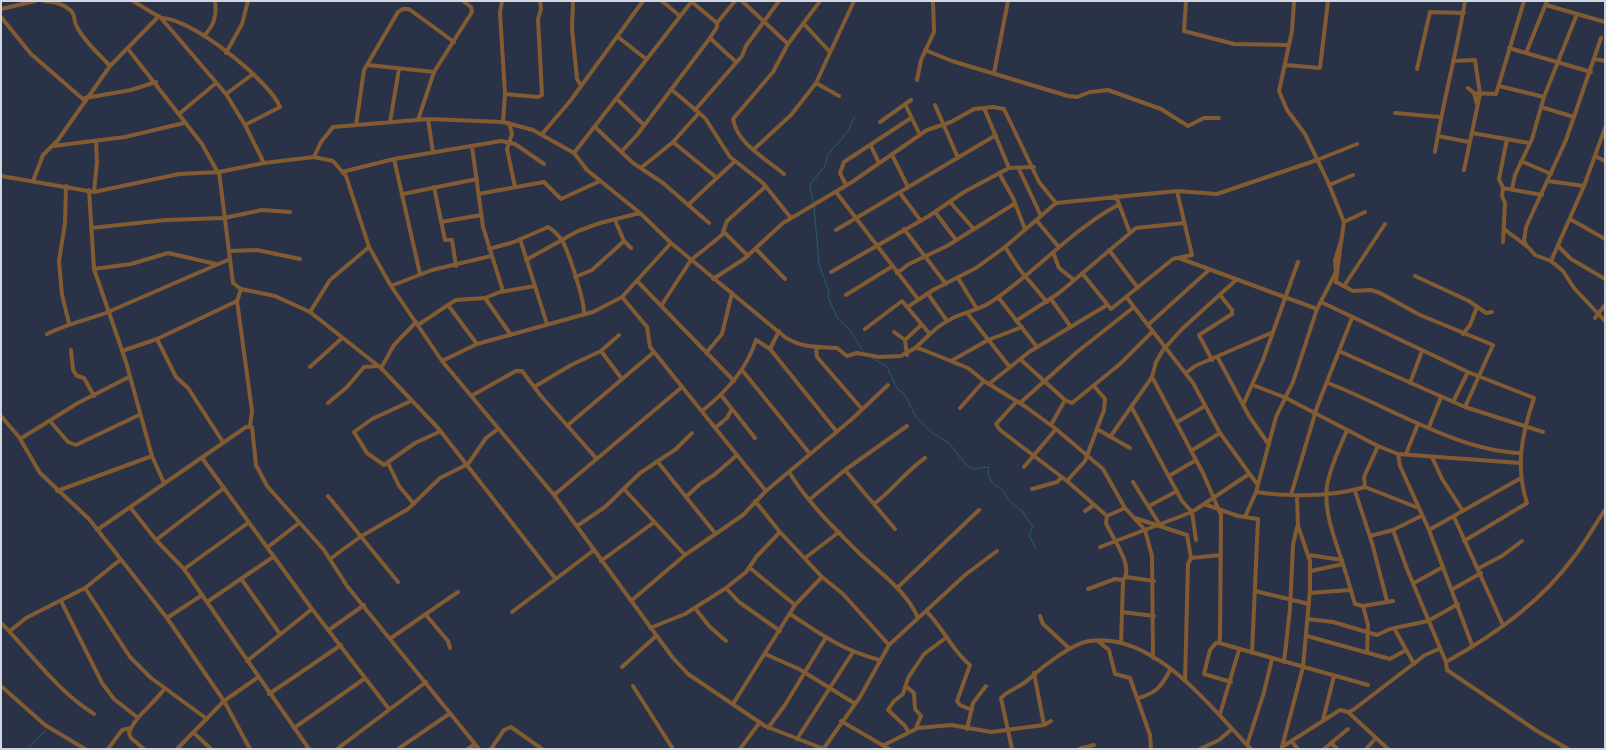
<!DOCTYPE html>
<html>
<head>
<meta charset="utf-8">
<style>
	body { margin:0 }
	#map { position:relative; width:1606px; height:750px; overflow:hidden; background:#2a3247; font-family:"PT Sans Narrow",sans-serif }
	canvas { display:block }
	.frame { position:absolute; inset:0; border:2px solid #d1d6e4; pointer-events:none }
</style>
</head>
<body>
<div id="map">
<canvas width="1606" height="750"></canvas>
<div class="frame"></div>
</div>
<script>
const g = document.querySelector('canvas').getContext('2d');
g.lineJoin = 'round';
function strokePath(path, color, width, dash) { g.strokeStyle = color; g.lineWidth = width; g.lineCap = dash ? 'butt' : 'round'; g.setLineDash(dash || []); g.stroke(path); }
const stream = new Path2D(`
	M813 202 810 185 825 166 827 156 849 130 854 118
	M814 206 819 264 829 292 828 297 838 319 850 330 864 353
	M871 357 887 367 897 388 905 395 916 417 932 433 949 443 966 465 974 469 989 467 988 474 992 482 1004 492 1009 501 1023 512 1033 527 1029 535 1036 549
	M28 749 45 731`);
const minor = new Path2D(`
	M44 1C54 2 62 3 70 10 76 14 73 21 77 27 84 41 99 54 110 66
	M133 1 161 18 226 94 245 125 264 163
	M502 1 500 13 505 94 503 122
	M573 1 572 29 577 79 581 86
	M662 1 680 16
	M742 1 788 44
	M1186 1 1184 31 1234 44 1289 45
	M1294 1 1292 31 1279 91 1287 110 1305 134 1328 182 1344 222 1341 243
	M692 2 717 23
	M1546 5 1605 22
	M1 9 35 1
	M1 17 31 54 84 100
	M161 18C190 17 270 81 280 107L245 125
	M804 24 830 52
	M204 36C214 25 217 16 215 1
	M618 37 646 59
	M710 38 736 62
	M1509 48 1591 72
	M128 49 202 144 217 171
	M925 50 952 61 1068 96 1077 97 1090 92 1108 90 1161 109 1188 126 1204 118H1219
	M226 53 242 24 248 1
	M1526 53 1547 1
	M1595 59 1605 61
	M1453 61 1475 60 1480 94 1464 170
	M368 65 434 72
	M1286 65 1320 68 1328 1
	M1417 69 1430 12 1464 13
	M994 73 1008 1
	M917 80 921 60 934 32 933 1
	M816 83 839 96
	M1499 86 1544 97
	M1468 88 1474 93 1477 104
	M671 89 705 118 730 157 763 183 791 218
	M1474 93 1496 94 1524 1
	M226 94 253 74
	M505 94 538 97 542 95 538 19 541 9 540 1
	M85 98 131 90 156 82
	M617 99 644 125
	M905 104 920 135
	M935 105 958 158
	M1541 107 1574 117
	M984 108 1009 168
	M695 110 742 56 746 46 779 1
	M1395 113 1440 117
	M179 114 216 83
	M428 119 433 152
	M418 120 434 72 472 12 471 7 463 1
	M390 122 399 69
	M880 122 911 100
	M509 123 512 134 507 149 515 187
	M356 125 364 70 398 12 403 9H409L454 42
	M595 127 633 163 663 183 709 223
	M1472 133 1529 143
	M542 134 571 100 643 1
	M1438 136 1469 142
	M673 142 717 178
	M53 146 125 137 184 123
	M472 146 483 227 503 291
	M871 146 879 163
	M753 150 791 115 816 83 854 1
	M621 152 637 135 710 38 717 27V23L735 1
	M1435 152C1443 101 1457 52 1465 1
	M574 153 692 1
	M892 155 908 187
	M1595 156 1605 161
	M314 157 321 142 333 127 428 119 503 122 533 130 574 153 587 170 640 213 671 243 786 338C807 349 815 346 837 348L847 356 857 353 879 357 901 356 915 348 921 349 968 368 984 381 1026 407 1056 429 1103 469 1125 508 1107 516
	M394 159 420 274
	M1521 161 1551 174
	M642 167 673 142 699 113
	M1019 169 1041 216
	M219 172 233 283 241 289 237 301 252 411 250 426
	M342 172 394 159 501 141 515 144 544 164
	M999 173 1013 198 1025 229
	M784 174C766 159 737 144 733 119L773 72 788 44 820 1
	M1 176 94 192 179 174 219 172 264 163 314 157 333 161 346 176 369 247 391 286 442 361 554 495 673 658 688 674 765 726 824 749
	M33 181 43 155 58 140 110 66 159 16
	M1548 181 1584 186
	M846 185 840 173 844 162 911 118
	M1329 185 1353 175
	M66 186 65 223 59 261 62 295 69 323
	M434 187 445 240H452L456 266
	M1503 188 1542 195
	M1512 189 1515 175 1532 139 1544 97 1577 14
	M89 190 94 269 126 362 152 456 164 483
	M94 192 97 162 96 141
	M836 192 918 299
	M900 193 921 221
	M403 194 477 179
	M478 194 544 182 561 199 600 181
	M1116 196 1130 233
	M950 202 973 228
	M689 204 735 161
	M935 212 956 240
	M1570 219 1605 239
	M615 220 624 241 631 248
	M1037 221 1058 246
	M441 222 481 215
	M1344 222 1365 212
	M91 228 166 220 224 218 262 210 290 212
	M904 229 946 284
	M1504 229 1529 248 1535 255 1551 261 1563 271 1574 288 1605 321
	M836 230 996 135
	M724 232 748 256
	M520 239 547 324
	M1503 242 1505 203 1502 196 1503 188 1499 179 1507 139
	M1527 246 1524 241 1526 227 1566 140 1601 38
	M1558 246 1571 259 1605 279
	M1005 247 1020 270 1047 302
	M489 249 514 242 548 227C553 230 558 235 562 240 569 253 584 299 584 313
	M756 249 785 279
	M1109 250 1138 288
	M229 251 257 250 300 259
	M1053 252 1059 268 1074 280
	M1179 258 1317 309
	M526 260 578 231 600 223 640 213
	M1551 261 1584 186 1605 128
	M94 269 131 264 168 253 216 264
	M831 272 929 216 964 192 1009 168 1034 167
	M897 273 909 264 947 246 1014 204
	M1082 273 1111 309 1173 259 1192 255 1177 191
	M1415 276 1469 301 1486 313 1492 312
	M575 277 592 270 624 241
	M958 278 977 309
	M713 279 744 259 783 223 852 182 927 130 951 122 974 109 993 107 1004 109 1039 182 1056 203
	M637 281 734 381
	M1336 282 1353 291 1371 290 1380 293 1420 315 1493 345 1465 407
	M391 286 432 270 491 256
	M1344 286 1385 224
	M241 289 275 296 310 312 381 368 438 428 555 578
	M928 294 947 321
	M846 295 891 267
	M622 297 647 327 650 347 654 352 766 491
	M998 297 1037 347
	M1127 298 1193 383 1220 433 1257 484
	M1051 299 1071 327
	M1321 302 1468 372 1534 398C1522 434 1515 466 1527 503L1464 541
	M448 305 456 300 485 298
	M661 306 691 260 722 235 727 221 765 187
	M909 306 933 290 976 268 1005 247 1056 203 1177 191 1217 194 1317 160 1357 144
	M310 312 330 280 369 247
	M968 314 1009 366
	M1595 318 1605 305
	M1016 321 1059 293 1136 228 1184 223
	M418 325 448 305 477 344
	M1148 325 1210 269
	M865 329 902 301 929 333
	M894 332 905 340 907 355
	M47 334C67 324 87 320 108 312L230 259
	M1463 334 1470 325 1477 307
	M511 335 485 298 500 292 535 286
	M157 339 176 377 188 388 223 442
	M905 340 921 325
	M816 347 817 357 862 409
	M915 348C928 337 937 325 953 318 965 312 979 310 991 302 1036 272 1070 231 1118 205
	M770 349 779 331
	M71 350 73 370 77 376 84 378 94 396
	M122 351 157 339 237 301
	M601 351 622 379
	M1339 351 1465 407 1543 432
	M706 353 722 334 732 293
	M1218 358 1249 416 1269 445
	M1020 359 1065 400 1072 403 1120 364 1153 331
	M1212 360 1199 335 1232 314V310L1220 295
	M442 361 477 344 593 312 622 297 671 243
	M951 361 988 340 1022 327
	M310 367 341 339
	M381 368 394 345 416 322
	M742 370 810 454
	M1186 373 1195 366 1271 333
	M1152 377 1203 473 1221 515 1220 637 1219 643H1216L1210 650 1204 674 1231 682
	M1328 383C1388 406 1457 451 1521 453
	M1410 383 1422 351
	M989 384 1029 352 1107 305
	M1253 385 1286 398 1378 446 1398 454 1520 463
	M534 387 571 365 601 351 619 335
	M721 395 755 438
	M471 396 516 371H522L541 396 596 458
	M411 401 372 419 354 432 367 453 384 465 415 443 441 431
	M1017 401 996 424 1000 430 1067 481 1107 516
	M1453 402 1468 372
	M328 403 347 387 364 367 377 366
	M1020 403 1077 352 1134 307
	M1243 405 1263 360 1298 262
	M960 408 984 381
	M1132 408 1182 501 1192 512 1196 540
	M702 411C726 392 747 369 756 340L770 349 837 432
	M1 416 19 437 40 473 89 519 167 618 224 701 250 749
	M50 421 68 442 76 445 139 415
	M1177 422 1205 406
	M568 425 654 352
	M1051 425 1065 400
	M1429 427 1441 397
	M715 428 727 418 732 409
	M1097 429 1130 448
	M1110 437 1152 377 1156 362 1163 350 1182 329 1236 280
	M20 439 78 403 129 377
	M1191 451 1220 433
	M1398 454 1400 466 1429 530 1472 645
	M1406 454 1418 424
	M1432 457 1442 479 1463 511
	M202 458 312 609 389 709
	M657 461 715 533
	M388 463 399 486 414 504
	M1024 467 1056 429
	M845 470 895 529
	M789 472C808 503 834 528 859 553 880 573 906 590 918 618
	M1169 476 1196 460
	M1067 481 1085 461 1104 410 1105 399 1094 386
	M1133 482 1160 525
	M1365 487 1364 477 1378 446
	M624 489 685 555
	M1032 489 1057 482 1062 477
	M57 491 152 456
	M1355 491 1372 543 1387 601
	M1256 492C1292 497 1330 497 1365 487L1416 507
	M554 495 682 387
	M1291 495 1317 407 1352 318
	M328 496 398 582
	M686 497 700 484 714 475 736 456
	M809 500 845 470 907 426
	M755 501 780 532 822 577 843 594 889 645
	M874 504C893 490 906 471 925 458
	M1204 504 1238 516 1258 519 1252 653
	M1149 506 1177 491
	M130 507 156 540 184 569 309 749
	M1125 508 1145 530 1152 556 1153 658
	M1085 511 1094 505
	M1107 516 1106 523C1111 536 1135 567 1123 580L1121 643
	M1245 517 1256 492 1276 417 1293 382 1317 309 1336 272 1335 260 1341 241 1336 282
	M1454 517 1503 625
	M1135 518 1187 535
	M577 526 605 507 640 473 676 449 692 433
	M97 530 246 427H252L256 465 267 486 324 550 347 586 479 749
	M1393 530 1407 569 1446 662 1447 670 1537 731 1568 749
	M1429 530 1521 478
	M1187 535 1191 558
	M1370 536 1393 530 1421 516
	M156 540 224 488
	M268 547 299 523
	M1100 547 1192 512 1249 474
	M1309 555 1342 560
	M805 558 839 532
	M330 559 360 537 408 509 440 478 468 464 486 438 498 429
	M601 561 653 523
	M750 568 795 605
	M1479 568 1502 556 1522 541
	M184 569 248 523
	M1311 571 1343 564
	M1346 574C1338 546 1323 515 1327 486 1330 466 1340 448 1347 430
	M1126 577 1154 581
	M1347 577 1355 604 1363 606 1368 625 1367 652
	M242 580 280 634
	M1414 583 1443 567
	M85 588 130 657 151 678 207 719
	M726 588 739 602 780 631
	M897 588 979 510
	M1088 589 1115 579 1123 580
	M1453 589 1481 573
	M1255 591 1309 604
	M1310 593 1350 590
	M61 601 102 683 114 699 138 718
	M631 601 685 555 743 515 766 491 852 419 888 385
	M207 602 273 557
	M1363 606 1393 601
	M695 608 709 626 726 641
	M926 611C943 627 952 651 970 665L957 701 960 705 972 710
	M512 612 594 550
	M1122 612 1154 616
	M790 614C824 636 838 648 879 660
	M426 615 448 641 450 648
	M1040 616 1043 624 1070 649
	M167 618 202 595
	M1308 619 1333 622 1377 635 1390 629 1428 621 1458 604
	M1 623C32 654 56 690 94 714
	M650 628 685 614 726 588 746 572 757 556 780 532
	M1394 628 1414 664
	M329 630 364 605
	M10 631 26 618 85 588 120 560
	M1307 636 1390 659 1406 650
	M391 638 458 592
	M1098 641 1109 650 1115 674 1130 678 1150 735 1151 749
	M1219 643 1368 685
	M765 654 799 669 854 703
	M247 661 312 609
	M1284 662 1290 609 1293 545 1297 527
	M1446 662C1493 636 1541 602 1573 558 1585 543 1594 526 1605 510
	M622 667 656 636
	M1034 673 1044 725
	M1185 681 1188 564 1191 558 1221 555
	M1 686 45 725 85 749
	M633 686 673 749
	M907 687 914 693 915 709 921 716 916 728
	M269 694 341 645
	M1139 698C1156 693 1162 686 1170 670
	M733 704 795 605 822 577
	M1348 712 1388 749
	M1220 714 1239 650
	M1323 720 1334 676
	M841 721 889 749
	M294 728 364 679
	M768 728 785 705 825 639
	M967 729 973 703 986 686
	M908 731 905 726 888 710 894 701 903 694 908 678 924 654 947 637
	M194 733 211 749
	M797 739 853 652
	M1292 742 1298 749
	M1331 743 1337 749
	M884 745 918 728 951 725 991 732 1044 725 1051 721
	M1247 745 1264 692 1272 659
	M1282 747 1303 667 1310 590V561L1298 526 1297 496
	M1282 747 1340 710 1348 712 1353 710 1425 655 1439 649
	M824 748 860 697 889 645 965 575 997 551
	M108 749 122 730 131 728
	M144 749 131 738 129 733C135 716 154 704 165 688
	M177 749 224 701 257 678
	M337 749 426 682
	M398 749 449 714
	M468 749 475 744
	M491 749 504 730 511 727 542 749
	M740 749 760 722
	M1012 749 1001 698C1008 690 1021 687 1029 679 1042 667 1071 644 1089 641 1154 631 1211 708 1251 749
	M1079 749 1094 745
	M1200 749 1219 740 1232 729
	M1324 749 1348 729
	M1366 749 1376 738`);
strokePath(stream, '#255d73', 1);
strokePath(minor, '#835b32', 4);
</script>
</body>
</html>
